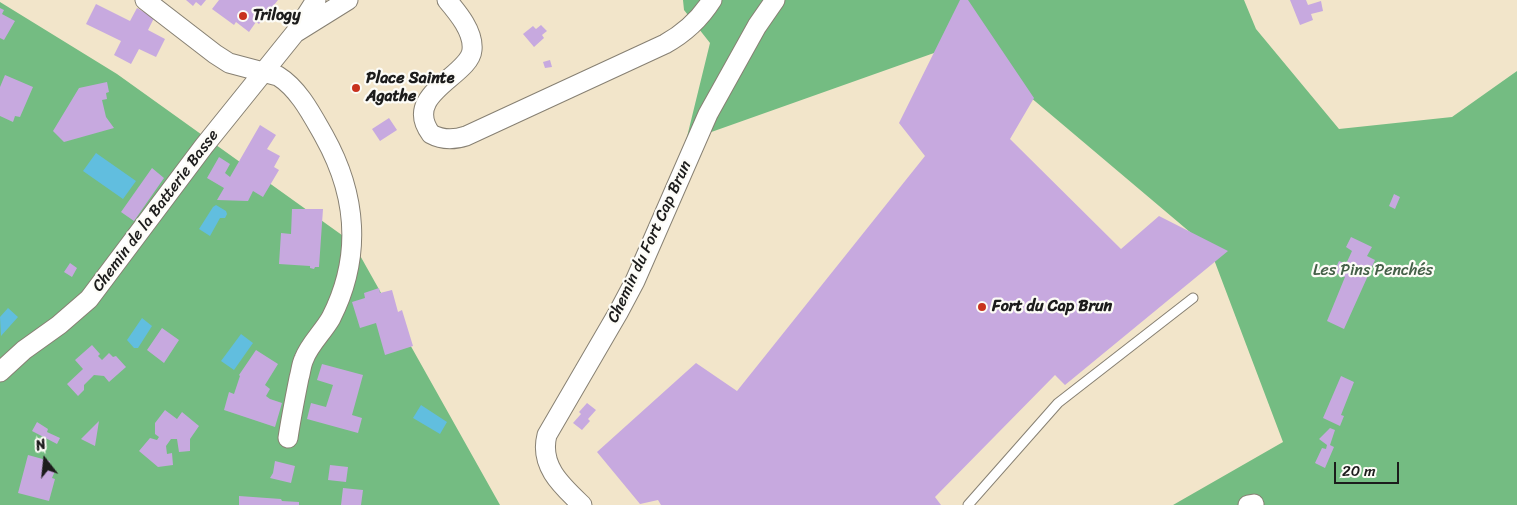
<!DOCTYPE html>
<html>
<head>
<meta charset="utf-8">
<style>
	body { margin:0 }
	#map { position:relative; width:1517px; height:505px; overflow:hidden; background:#f2e5ca; font-family:Sriracha,sans-serif }
	canvas { display:block }
	.north { position:absolute; left:20px; top:435px; width:50px; height:50px; -webkit-text-stroke:4px #fdfcf7; paint-order:stroke; rotate:344deg; font-size:14px; font-weight:700; line-height:20px; text-align:center; color:#1c1c1c }
	.north::after { content:''; display:block; margin:auto; width:18px; height:22px; background:#1c1c1c; clip-path:polygon(50% 0,100% 100%,50% 72%,0 100%) }
	.scale { position:absolute; left:1334px; top:462px; width:65px; height:22px; box-sizing:border-box; border:2px solid #1c1c1c; border-top:0; padding-left:6px; font-size:15px; line-height:18px; white-space:nowrap; color:#1c1c1c; -webkit-text-stroke:4px #fdfcf7; paint-order:stroke }
</style>
</head>
<body>
<div id="map">
<canvas width="1517" height="505"></canvas>
<div class="north">N</div>
<div class="scale">20 m</div>
</div>
<script>
const g = document.querySelector('canvas').getContext('2d');
g.lineJoin = 'round';
function fill(path, color) { g.fillStyle = color; g.fill(path, 'evenodd'); }
function strokePath(path, color, width, dash) { g.strokeStyle = color; g.lineWidth = width; g.lineCap = dash ? 'butt' : 'round'; g.setLineDash(dash || []); g.stroke(path); }
function label(font, color, halo, rows, align = 'center') {
  g.font = font + ' Sriracha,sans-serif'; g.lineWidth = 4.5; g.setLineDash([]); g.textBaseline = 'middle'; g.strokeStyle = halo; g.fillStyle = color; for (const [text, x, y, turn = 0] of rows) {
    g.save(); g.translate(x, y); g.rotate((+turn || 0) * Math.PI / 180); g.textAlign = isNaN(turn) ? turn : align; if (halo) g.strokeText(text, 0, 0); g.fillText(text, 0, 0); g.restore();
  }
}
const forest = new Path2D(`
	M683 0H1244L1256 29 1339 129 1452 117 1517 71V505H1173L1283 442 1210 249 965 42 686 141 710 43 684 10Z
	M0 2 117 74 353 243 500 505H0Z`);
const water = new Path2D(`
	M96 153 136 181 123 199 83 171Z
	M216 205 226 211 227 214 225 218H220L210 236 199 229 213 207Z
	M8 308 18 317 1 336 0 317Z
	M142 318 152 326 138 348H134L127 340Z
	M241 334 253 343 234 370 221 361Z
	M421 405 447 422 440 434 413 418Z`);
const building = new Path2D(`
	M186 0H206L201 6 196 2 193 6Z
	M219 0H278L259 24 256 22 249 32 236 22 234 25 212 9Z
	M960 0H968L1034 98 1010 139 1121 249 1159 216 1228 251 1065 385 1055 375 935 497 941 505H661L658 500 640 504 597 452 696 363 737 391 925 156 899 123Z
	M1290 0H1306L1308 5 1321 1 1323 11 1311 14 1313 20 1300 25Z
	M96 4 130 21 137 8 154 18 148 30 165 39 156 57 139 49 131 64 114 55 121 41 86 24Z
	M0 8 4 10 2 14 15 21 4 40 0 38Z
	M541 25 547 31 542 35 544 38 534 47 523 34 533 26 536 29Z
	M550 60 552 67 545 68 543 62Z
	M5 75 33 87 20 117 15 116 13 122 0 116V87Z
	M107 82 109 92 106 93 107 99 102 100 106 117 114 128 64 142 53 131 79 88Z
	M389 118 397 130 380 141 372 129Z
	M260 125 276 135 267 149 280 156 274 167 279 170 263 197 253 191 248 201 217 200 224 188 207 178 219 157 230 164 225 173 230 177Z
	M152 168 164 178 134 221 121 212Z
	M1394 194 1400 197 1395 209 1389 206Z
	M292 209H323L319 267H315L314 269 310 268V266L279 264 281 233 291 234Z
	M1351 237 1372 247 1367 256 1375 260 1344 329 1327 321 1345 277 1334 272 1339 261 1346 264 1352 251 1346 247Z
	M70 263 77 268 72 277 64 272Z
	M379 288 380 293 392 290 398 312 402 310 413 346 385 355 376 323 360 328 352 302 365 298 364 293Z
	M162 328 179 340 164 363 147 350Z
	M92 345 100 354 98 356 102 360 109 353 113 357 116 356 126 367 109 382 104 376 94 375 84 385V390L78 396 67 384 83 369 75 360Z
	M256 350 278 364 265 385 270 389 266 396 270 399 282 403 275 427 224 410 229 392 234 394 240 376 239 375Z
	M322 364 363 375 352 415 362 418 358 433 307 419 311 403 326 407 333 385 317 380Z
	M1341 376 1354 382 1341 415 1344 416 1340 426 1323 418Z
	M587 403 596 410 588 419 590 421 582 430 573 423 581 414 579 412Z
	M165 410 177 419 182 412 199 426 190 439V451L179 452 177 439H171L166 446 167 454 172 453 173 465 158 467 139 451 150 438 157 440 159 437 155 434V423Z
	M99 421 95 446 81 439Z
	M37 422 48 429 47 432 60 438 57 444 32 431Z
	M1330 428 1335 430 1330 445 1334 447 1325 468 1315 463 1322 448 1326 449 1327 445 1319 439Z
	M28 455 50 461 48 470 55 471 52 478 55 479 49 501 18 493Z
	M275 461 295 466 291 483 270 478 273 473Z
	M330 465 348 467 346 482 328 480Z
	M343 488 363 490 361 505H341Z
	M239 496 281 499 282 501 299 502V505H239Z`);
const lane = new Path2D(`
	M968 505 1058 403 1193 298`);
const street = new Path2D(`
	M145 0 215 54 229 63 278 76C299 89 312 115 324 136 357 195 362 257 331 318 323 332 309 345 304 359 301 365 301 372 299 378 295 398 291 418 288 438
	M316 0 295 33 348 0
	M447 0C458 13 474 32 472 50 470 76 401 94 431 134 442 140 454 140 466 136L665 44C685 33 700 19 712 0
	M0 372 24 350 59 325 89 299 204 146 295 33
	M582 505C562 486 539 466 547 435L618 313 635 281 708 114 757 26 775 0
	M1248 505 1254 504`);
const markers = [
	[243,16,5,"#c8321e"],
	[356,88,5,"#c8321e"],
	[982,307,5,"#c8321e"]
];
const poiNames = [
	["Trilogy",253,16],
	["Place Sainte",366,79],
	["Agathe",366,97],
	["Fort du Cap Brun",992,307]
];
const streetNames = [
	["Chemin de la Batterie Basse",156,211,-53],
	["Chemin du Fort Cap Brun",650,242,-65]
];
const parkNames = [
	["Les Pins Penchés",1373,271]
];
fill(forest, '#74bc82');
fill(water, '#61bedf');
fill(building, '#c7a9df');
strokePath(lane, '#878073', 11);
strokePath(street, '#878073', 21);
strokePath(lane, '#fff', 9);
strokePath(street, '#fff', 19);
for (const [x, y, r, color] of markers) { const dot = new Path2D(); dot.arc(x, y, r, 0, 2 * Math.PI); g.fillStyle = color; g.fill(dot); strokePath(dot, '#fdfcf7', 2); }
label('bold 16px', '#1c1c1c', '#fdfcf7', poiNames, 'left');
label('16px', '#1c1c1c', '#fdfcf7', streetNames);
label('16px', '#456048', '#fdfcf7', parkNames);
</script>
</body>
</html>
